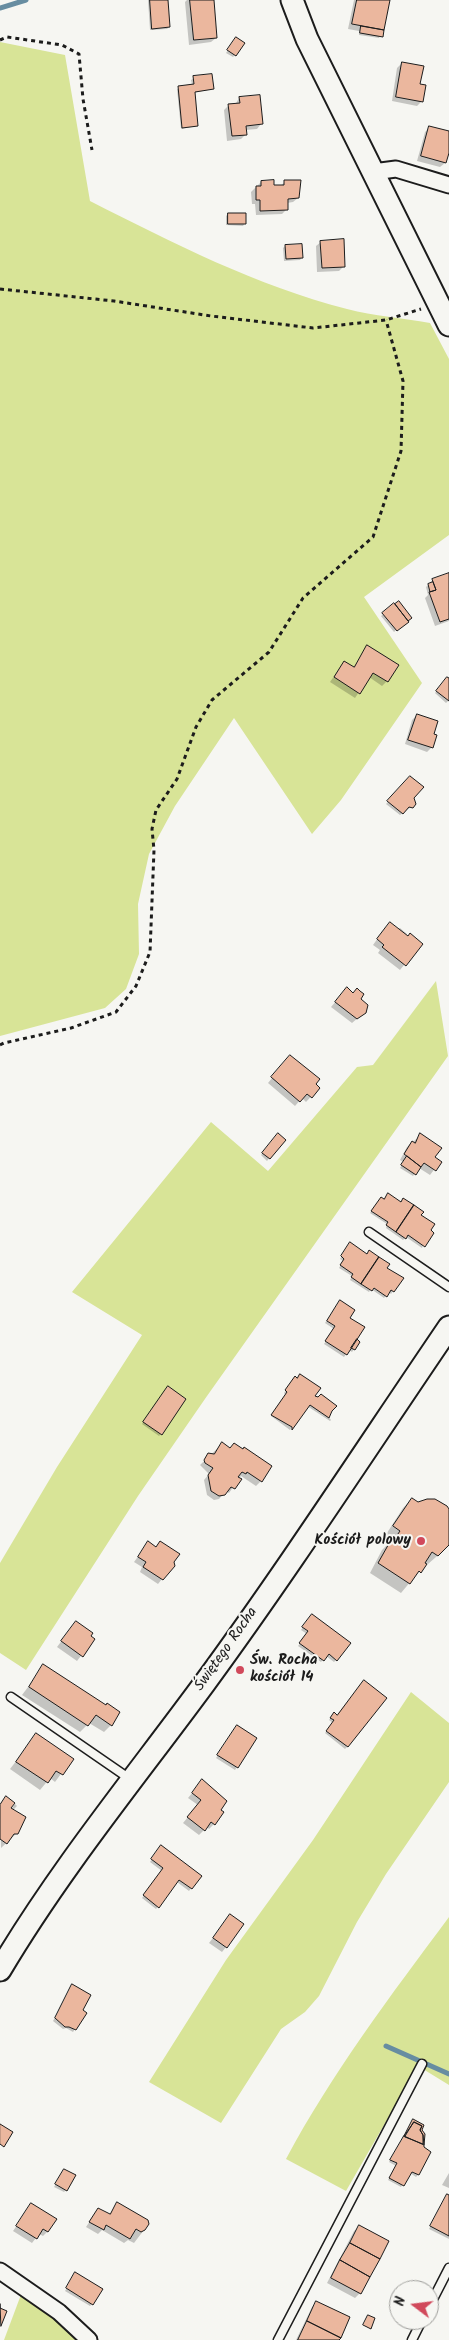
<!DOCTYPE html>
<html>
<head>
<meta charset="utf-8">
<style>
	body { margin:0 }
	#map { position:relative; width:449px; height:2340px; overflow:hidden; background:#f6f6f2; font-family:Kalam,sans-serif }
	canvas { display:block }
	.north { position:absolute; left:389px; top:2280px; width:50px; height:50px; box-sizing:border-box; background:#f6f6f2; border:1px solid #9f9f9c; border-radius:50%; rotate:285deg; font-size:14px; font-weight:700; line-height:20px; text-align:center; color:#1c1c1c }
	.north::after { content:''; display:block; margin:auto; width:18px; height:22px; background:#d1495b; clip-path:polygon(50% 0,100% 100%,50% 72%,0 100%) }
</style>
</head>
<body>
<div id="map">
<canvas width="449" height="2340"></canvas>
<div class="north">N</div>
</div>
<script>
const g = document.querySelector('canvas').getContext('2d');
g.lineJoin = 'round';
function fill(path, color) { g.fillStyle = color; g.fill(path, 'evenodd'); }
function strokePath(path, color, width, dash) { g.strokeStyle = color; g.lineWidth = width; g.lineCap = dash ? 'butt' : 'round'; g.setLineDash(dash || []); g.stroke(path); }
function label(font, color, halo, rows, align = 'center') {
  g.font = font + ' Kalam,sans-serif'; g.lineWidth = 4; g.setLineDash([]); g.textBaseline = 'middle'; g.strokeStyle = halo; g.fillStyle = color; for (const [text, x, y, turn = 0] of rows) {
    g.save(); g.translate(x, y); g.rotate((+turn || 0) * Math.PI / 180); g.textAlign = isNaN(turn) ? turn : align; if (halo) g.strokeText(text, 0, 0); g.fillText(text, 0, 0); g.restore();
  }
}
const green = new Path2D(`
	M0 42 65 55 90 201C173 243 257 286 347 309 374 316 403 318 430 323L449 359V535L364 597 422 683 341 800 312 834 234 718 175 806 149 854 138 904 139 954 126 989 105 1008 0 1036Z
	M436 981 448 1056 207 1396 138 1496 26 1670 0 1653V1563L57 1467 142 1335 72 1292 211 1122 268 1171 357 1067 373 1065Z
	M411 1692 449 1723V1782L386 1874 357 1922 319 1996 305 2012 281 2029 221 2123 149 2082 226 1960 313 1840Z
	M449 1917V2085L418 2066 346 2191 286 2159C332 2073 391 1995 449 1917Z
	M22 2292 44 2307 76 2340H4Z`);
const shadow = new Path2D(`
	M148 0H167L169 27 167 29 150 30Z
	M187 0H212L216 38 211 42 189 45 185 2Z
	M354 0H380L383 29 379 38 359 35V31L348 29Z
	M234 41 235 55 233 57 226 53Z
	M402 63 419 85 422 101 417 106 392 101 397 68Z
	M194 78 213 89 193 93 197 126 181 129 177 89 192 85 191 80Z
	M239 98 261 124 257 129 245 130 246 134 241 139 227 141 224 110 229 105H235Z
	M430 127 449 133V148L445 163 440 167 417 161 425 132Z
	M261 182 273 186H280L285 182 298 198 293 202 287 203V209L282 214 256 215 255 204H252L251 192Z
	M228 214 245 223 243 226 226 225V216Z
	M321 242 344 266 339 271 317 272 316 246Z
	M285 246 302 257 300 260 284 261 283 248Z
	M449 575V621L435 626 425 598 428 595 426 587 433 580Z
	M398 603 410 618 394 632 381 616Z
	M368 647 387 681 382 686 369 677 355 698 330 682 344 662 353 668Z
	M449 680V700L446 703 435 693 445 681Z
	M417 715 432 735V747L427 752 405 744 412 720Z
	M410 777 415 804 400 815 386 804Z
	M385 928 397 930 400 928 407 934 405 936 421 944 400 970 378 953 380 950 373 945Z
	M342 994 365 1012 352 1023 331 1007Z
	M286 1061 319 1088 306 1102 302 1098 295 1106 268 1083Z
	M278 1135 284 1140 267 1161 261 1155Z
	M421 1135 434 1158 440 1162 430 1175 419 1168 413 1176 400 1168 404 1162 400 1160 407 1147Z
	M383 1200 419 1216 429 1230 422 1248 406 1237 403 1240 386 1228 387 1224 370 1213 379 1201Z
	M348 1246 366 1255 369 1252 393 1291 391 1294 389 1292 384 1298 371 1289 369 1292 350 1280 352 1276 339 1268 343 1261 340 1259Z
	M338 1304 348 1318 355 1340 359 1342 352 1352 349 1350 344 1357 324 1344 334 1329 325 1323Z
	M293 1379H297L313 1396 331 1420 330 1421 307 1406 290 1430 271 1416 286 1395 284 1393Z
	M166 1390 161 1434 159 1436 142 1424Z
	M222 1444 261 1481 256 1486 241 1476 229 1493 226 1491 219 1499 214 1500 207 1495 204 1480 209 1474 200 1465Z
	M412 1499 418 1504 427 1500 441 1502 447 1508 449 1514V1541L444 1550 428 1564 426 1563 401 1593 370 1573 382 1550 392 1540 385 1536 403 1508Z
	M148 1543 162 1579 158 1584 140 1572 142 1567 134 1562Z
	M310 1617 336 1660 334 1662 326 1656 321 1662 298 1646 307 1634 301 1630Z
	M76 1622 93 1640 77 1661 57 1647Z
	M44 1666 111 1725 104 1732 89 1723 80 1732 22 1695Z
	M332 1716 347 1747 345 1749 325 1733 333 1723 329 1720Z
	M235 1728 256 1738 235 1770 216 1758Z
	M36 1735 72 1759 55 1782 50 1778 40 1790 10 1769Z
	M202 1781 214 1824 209 1829 207 1827 199 1835 183 1823 198 1805 188 1798Z
	M6 1798 12 1808 15 1804 17 1806 12 1811 17 1833 1 1848 0 1804Z
	M159 1849 200 1876 189 1891 177 1882 156 1909 142 1898 162 1871 150 1862Z
	M230 1916 226 1947 222 1952 209 1943Z
	M71 1987 81 2010 85 2013 73 2032 66 2028 63 2029 53 2021Z
	M413 2121 420 2129 422 2148 430 2152 418 2175 416 2177 410 2173 401 2187 388 2180 396 2166 389 2162Z
	M63 2172 66 2190 64 2192 54 2187Z
	M449 2173V2188L442 2185Z
	M447 2196 449 2197V2239L429 2229Z
	M118 2203 144 2230 134 2243 128 2240 124 2243 102 2230 98 2234 86 2227 98 2209 109 2215Z
	M31 2205 55 2220 47 2232 43 2236 39 2234 32 2243 13 2231Z
	M359 2227 387 2242 360 2293 355 2298 327 2283 354 2231Z
	M74 2276 92 2304 90 2306 65 2291Z
	M317 2302 338 2340H296L312 2307Z`);
const stream = new Path2D(`
	M0 8 26 0
	M386 2046 449 2074`);
const building = new Path2D(`
	M150 0H168L170 27 152 29Z
	M190 0H214L217 38 194 40Z
	M357 0H390L384 30 352 24Z
	M361 26 384 30 383 37 360 33Z
	M236 37 245 43 236 56 227 50Z
	M402 62 424 66 420 84 426 85 423 102 396 97Z
	M212 74 214 89 195 92 198 126 182 128 178 86 194 84 193 76Z
	M260 95 263 124 246 126 247 135 232 136 228 104 240 103 239 97Z
	M429 126 449 131V153L446 163 421 156Z
	M274 180V185H284V180H301L299 198 288 199V210L260 211V200H256V186H261V181Z
	M228 213H246V224H228Z
	M344 239 345 267 322 268 320 241Z
	M302 244 303 258 286 259 285 245Z
	M449 573V619L440 622 429 592 436 590 432 579Z
	M433 582 436 590 430 592 428 584Z
	M399 601 412 618 408 621 395 604Z
	M394 603 409 622 397 631 382 613Z
	M367 645 399 665 388 682 373 673 360 694 334 677 344 661 354 667Z
	M447 677 449 678V701L436 691Z
	M417 714 438 721 434 734 437 735 433 748 408 740Z
	M410 776 424 787 414 798 416 804 413 808 409 807 403 814 387 801Z
	M390 922 408 936 410 933 423 944 406 966 382 947 384 945 377 939Z
	M347 987 353 993 357 988 360 991 364 994 361 999 368 1005 366 1013 357 1019 335 1002Z
	M290 1055 320 1079 316 1084 320 1088 312 1098 307 1094 300 1102 271 1077Z
	M278 1133 286 1140 270 1159 262 1153Z
	M420 1133 442 1148 435 1157 442 1162 436 1171 424 1163 421 1167 404 1154 412 1141 415 1143Z
	M407 1156 421 1167 416 1175 401 1165Z
	M388 1193 401 1202 403 1198 414 1205 396 1232 386 1225 388 1222 371 1211 381 1197 384 1199Z
	M414 1205 424 1212 421 1215 435 1224 431 1230 434 1233 425 1247 408 1235 406 1239 396 1232Z
	M350 1242 367 1254 369 1250 379 1257 361 1284 351 1277 353 1274 340 1265 344 1259 341 1256Z
	M379 1257 390 1264 387 1268 404 1278 394 1292 391 1290 387 1297 374 1288 372 1291 361 1284Z
	M340 1300 355 1310 350 1318 365 1327 347 1355 325 1341 335 1326 327 1321Z
	M357 1339 360 1342 355 1350 351 1348Z
	M300 1374 321 1388 315 1396 318 1397 321 1394 337 1406 332 1411 329 1418 310 1405 292 1430V1427L271 1415 287 1392 285 1390 295 1376 297 1378Z
	M168 1386 186 1399 162 1435 143 1422Z
	M222 1442 230 1448 234 1443 243 1449 244 1447 272 1466 262 1482 247 1472 246 1474 242 1472 238 1477 242 1479 235 1489 231 1487 225 1495 219 1496 211 1491 208 1475 213 1468 205 1463 204 1460 208 1453 214 1454Z
	M412 1498 418 1502 427 1499H435L447 1506 449 1509V1545L438 1556 432 1552 425 1563 427 1564 421 1573 419 1571 410 1584 378 1563 391 1540 393 1541 400 1531 393 1526Z
	M148 1541 156 1547 160 1541 180 1554 174 1562 175 1566 163 1580 143 1567 146 1562 138 1557Z
	M312 1614 351 1643 337 1661 329 1654 324 1661 299 1643 308 1631 302 1627Z
	M76 1621 93 1633 91 1636 95 1639 83 1657 61 1641Z
	M43 1664 106 1705 107 1703 120 1712 112 1726 96 1715 88 1726 29 1687Z
	M364 1680 387 1698 348 1747 326 1731 334 1720 330 1718 334 1712 337 1715Z
	M237 1725 257 1738 238 1768 217 1755Z
	M36 1733 74 1759 63 1775 56 1771 48 1783 16 1762Z
	M202 1779 227 1801 221 1810 224 1812 215 1825 211 1822 205 1831 187 1817 201 1800 192 1793Z
	M6 1796 15 1803 11 1808 26 1817 18 1834H14L7 1844 0 1839V1805Z
	M161 1845 202 1876 192 1889 179 1880 159 1908 143 1895 163 1868 151 1859Z
	M230 1914 244 1924 227 1948 213 1938Z
	M72 1984 91 1995 83 2010 87 2013 76 2030 69 2027H65L55 2018Z
	M413 2119 424 2125 422 2130 425 2134 424 2145 423 2135 420 2130 422 2126 414 2122 404 2136Z
	M414 2122 422 2126 420 2130 423 2135V2144L405 2137Z
	M0 2124 13 2132 4 2147 0 2144Z
	M404 2136 424 2145V2147L431 2152 419 2175 412 2172 404 2186 389 2178 397 2163 390 2160Z
	M64 2169 76 2175 67 2191 55 2184Z
	M447 2194 449 2195V2236L430 2226Z
	M117 2202 148 2220 149 2224 145 2230 141 2232 136 2229 130 2239 106 2225 104 2230 89 2222 98 2208 110 2214Z
	M31 2203 57 2219 48 2232 43 2229 37 2239 16 2226Z
	M359 2225 389 2241 380 2259 350 2243Z
	M350 2243 380 2259 370 2277 340 2260Z
	M340 2260 370 2277 361 2294 331 2278Z
	M75 2272 103 2289 93 2305 66 2288Z
	M316 2301 350 2317 341 2338 307 2321Z
	M0 2304V2308L7 2311 1 2326Z
	M368 2315 375 2318 371 2329 363 2325Z
	M307 2321 341 2338 339 2340H298Z`);
const path = new Path2D(`
	M0 40 7 37 62 45 79 54 83 99 92 150
	M0 289 114 301 211 316 313 328 386 320 421 309
	M0 1045 4 1043 71 1028 116 1012 136 986 150 952 154 850 152 829 156 810 177 779 196 727 212 700 269 652 303 598 373 537 401 451 403 381 386 320`);
const lane = new Path2D(`
	M369 1232 449 1287
	M11 1697 130 1779
	M429 2307 449 2268
	M278 2340 422 2064
	M412 2340 422 2320`);
const street = new Path2D(`
	M373 172 396 169 449 185
	M0 2271 59 2312 89 2340`);
const secondary = new Path2D(`
	M292 0 307 39 449 325
	M0 1970C60 1869 134 1779 204 1684 289 1568 368 1446 449 1327`);
const markers = [
	[421,1541,5,"#d1495b"],
	[240,1670,5,"#d1495b"]
];
const poiNames = [
	["Kościół polowy",411,1541],
	["Św. Rocha",250,1661,"left"],
	["kościół 14",250,1678,"left"]
];
const streetNames = [
	["Świętego Rocha",227,1650,-55]
];
fill(green, '#d8e497');
fill(shadow, '#0003');
strokePath(stream, '#678da1', 5);
fill(building, '#ebb79e');
strokePath(building, '#1c1c1c', 1);
strokePath(lane, '#1c1c1c', 11);
strokePath(street, '#1c1c1c', 19);
strokePath(secondary, '#1c1c1c', 25);
strokePath(path, '#1c1c1c', 3, [4, 4]);
strokePath(lane, '#f6f6f2', 8);
strokePath(street, '#f6f6f2', 15);
strokePath(secondary, '#f6f6f2', 21);
for (const [x, y, r, color] of markers) { const dot = new Path2D(); dot.arc(x, y, r, 0, 2 * Math.PI); g.fillStyle = color; g.fill(dot); strokePath(dot, '#f6f6f2', 2); }
label('bold 15px', '#1c1c1c', '#f6f6f2', poiNames, 'right');
label('15px', '#1c1c1c', '#f6f6f2', streetNames);
</script>
</body>
</html>
